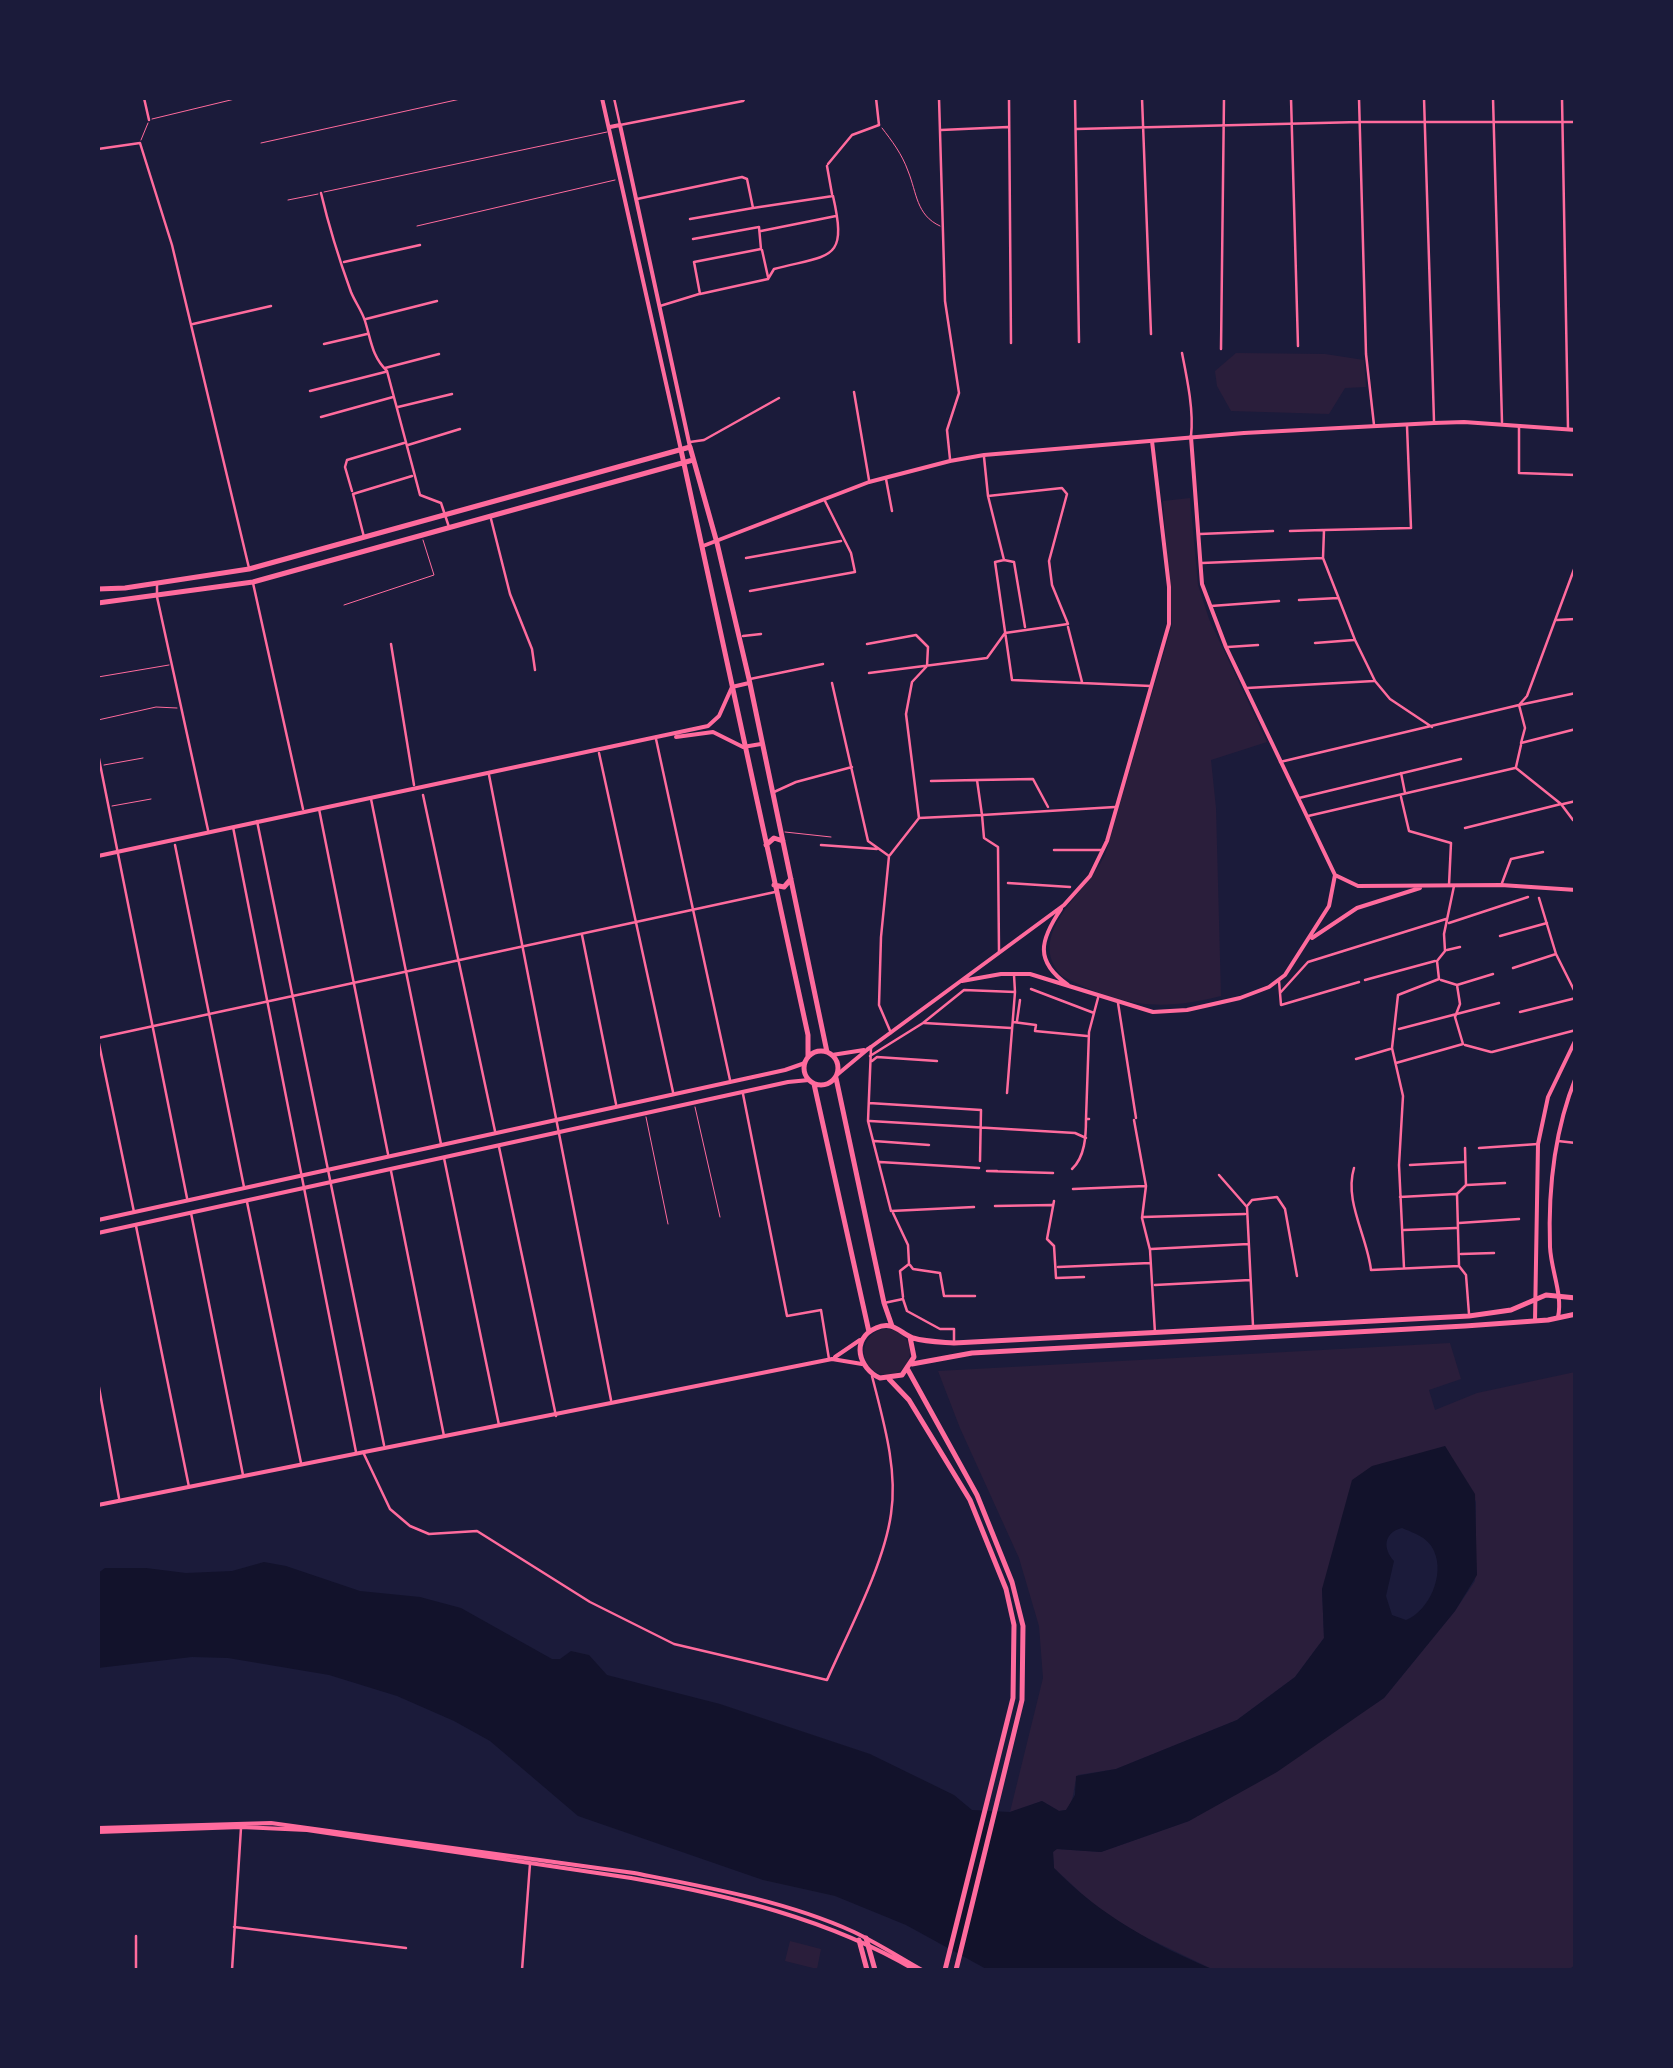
<!DOCTYPE html>
<html>
<head>
<meta charset="utf-8">
<style>
	body { margin:0 }
	#map { position:relative; width:1673px; height:2068px; overflow:hidden; background:#1b1b3a; font-family:Inter,sans-serif }
	canvas { display:block }
	.frame { position:absolute; inset:0; border:100px solid #1b1b3a; pointer-events:none }
</style>
</head>
<body>
<div id="map">
<canvas width="1673" height="2068"></canvas>
<div class="frame"></div>
</div>
<script>
const g = document.querySelector('canvas').getContext('2d');
g.lineJoin = 'round';
function fill(path, color) { g.fillStyle = color; g.fill(path, 'evenodd'); }
function strokePath(path, color, width, dash) { g.strokeStyle = color; g.lineWidth = width; g.lineCap = dash ? 'butt' : 'round'; g.setLineDash(dash || []); g.stroke(path); }
const green = new Path2D(`
	M1236 353 1325 354 1364 360 1366 387 1345 388 1329 414 1231 411 1217 386 1215 371Z
	M1190 498 1198 585 1209 619 1267 742 1211 760 1216 808 1221 996C1158 1012 1120 1006 1062 976 1022 933 1091 891 1106 852L1172 625 1163 501Z
	M864 1352a23 23 0 1 1 46 0a23 23 0 1 1-46 0Z
	M1450 1343 1461 1379 1429 1390 1435 1410 1477 1393 1575 1372V1965L1568 1970H1214L1139 1934 1096 1907 1054 1868 1053 1852 1056 1849 1101 1852 1189 1821 1384 1698 1455 1611 1475 1581 1476 1502 1445 1446 1322 1589 1324 1638 1295 1677 1237 1720 1116 1769 1078 1775C1072 1787 1076 1799 1066 1810L1059 1811 1042 1801 1010 1812 1043 1678 1039 1626 1019 1558 960 1428 938 1371Z
	M790 1941 821 1949 817 1969 785 1961Z`);
const water = new Path2D(`
	M1445 1446 1475 1494 1477 1575 1455 1611 1384 1698 1277 1772 1189 1821 1101 1852 1057 1849 1053 1852 1054 1868C1099 1915 1155 1945 1214 1970H988L906 1925 835 1896 763 1880 578 1816 490 1741 454 1721 397 1696 329 1675 228 1658 192 1657 98 1668V1573L105 1568H146L186 1573 232 1571 264 1562 286 1566 360 1591 420 1597 461 1608 552 1659H560L571 1651 589 1655 607 1675 720 1704 870 1754 954 1795 972 1810 1010 1812 1042 1801 1059 1811 1066 1810 1075 1795 1076 1776 1116 1769 1237 1720 1295 1677 1324 1638 1322 1589 1352 1480 1372 1466ZM1402 1528C1414 1533 1429 1538 1434 1551 1445 1575 1429 1611 1406 1620L1392 1615 1386 1596 1394 1561C1383 1549 1383 1533 1402 1528Z`);
const service = new Path2D(`
	M152 119 239 98
	M882 128C892 141 902 154 908 171 917 193 916 215 940 226
	M141 140 148 123
	M261 143 465 98
	M324 192 607 132
	M288 200 318 194
	M417 226 615 180
	M344 605 434 575 423 540
	M98 677 169 665
	M98 720 156 707 177 708
	M104 765 143 758
	M112 806 151 799
	M785 832 831 837
	M695 1107 720 1217
	M646 1117 668 1224`);
const pedestrian = new Path2D(`
	M828 164 852 135 879 125
	M886 479 892 511
	M1563 804 1576 801
	M1465 1045 1491 1052`);
const minor = new Path2D(`
	M144 98 149 120
	M614 98 620 125 743 101 745 98
	M876 98 879 125
	M939 98 945 301 959 393 947 430 950 459
	M1009 98 1011 343
	M1075 98 1079 342
	M1142 98 1151 334
	M1291 98 1298 346
	M1359 98 1366 354 1374 425
	M1424 98 1434 421
	M1493 98 1502 422
	M1562 98 1568 428
	M1076 129 1360 122H1576
	M941 130 1008 127
	M98 149 140 143 172 245 249 568
	M827 166 832 194
	M321 193C329 227 339 259 351 292 355 302 362 311 365 321 371 340 372 357 387 371L420 495 441 503 449 527
	M637 199 742 177 747 179 753 208 690 219
	M761 231 836 216
	M693 239 759 227 761 249 694 262 700 294 768 279 774 269C831 254 848 262 833 196L753 208
	M762 250 768 277
	M344 262 420 245
	M660 306 699 294
	M366 319 437 301
	M193 324 271 306
	M324 344 367 334
	M1221 349 1224 98
	M1182 353C1187 378 1194 411 1191 436
	M385 368 439 354
	M310 391 385 372
	M854 392 869 480
	M398 407 452 394
	M321 417 393 397
	M1407 426 1411 528 1324 530 1323 558 1355 640 1375 681 1390 699 1432 727
	M1519 426V473L1576 475
	M690 442 704 440 779 398
	M408 445 460 429
	M984 457 988 496 1004 560 1014 562 1025 627
	M352 491 345 467 347 460 404 443
	M491 519 510 594 532 649 535 670
	M1290 531 1323 530
	M1200 534 1273 531
	M364 537 353 494 412 476
	M746 558 841 541
	M1004 560 995 562 1012 680 1151 686
	M1202 563 1323 558
	M253 583 303 809
	M157 584V597L208 830
	M750 591 855 572 851 553 824 499
	M1299 600 1338 598
	M1211 606 1279 601
	M1557 620 1576 619
	M1068 627 1082 682
	M743 636 761 634
	M1315 643 1354 640
	M391 644 414 785
	M867 644 916 635 928 647 927 666 912 682 906 714 919 818 890 855
	M1228 647 1258 645
	M869 673 987 658 1005 633 1068 624 1052 585 1049 561 1067 494 1062 488 988 496
	M750 679 823 664
	M832 683 868 841 889 856 881 937 879 1005 891 1033
	M1247 688 1374 681
	M1576 693 1519 705 1525 728 1521 743 1576 729
	M656 739 730 1080
	M599 753 673 1092
	M98 754 187 1198
	M1280 762 1519 705 1527 696 1576 564
	M1516 767 1521 745
	M1516 768 1561 804 1573 820
	M1401 773 1405 793
	M489 775 611 1400
	M978 780 1033 779 1048 807
	M931 781 977 780 982 815 1115 807
	M774 792 796 782 852 767
	M423 795 495 1131
	M1401 797 1409 831 1451 843 1449 885
	M1299 798 1461 759
	M371 799 441 1144
	M319 809 388 1154
	M1308 816 1515 768
	M919 818 982 815 984 838 998 847 999 952
	M257 821 384 1445
	M233 827 356 1452
	M1465 828 1561 804
	M175 845 244 1187
	M821 845 877 849
	M1054 850H1101
	M1008 883 1070 887
	M1502 883 1511 859 1543 852
	M1539 898 1556 954
	M1449 923 1528 897
	M582 935 616 1104
	M1500 936 1547 923
	M1447 950 1460 947
	M1513 968 1556 954 1576 994
	M1014 975 1015 992
	M1365 980 1435 961
	M1441 980 1457 985 1493 974
	M1279 981 1281 1005 1359 982
	M1031 989 1094 1013 1098 998
	M1280 993 1308 962 1446 919
	M1118 1003 1136 1118
	M1520 1012 1576 998
	M1017 1021 1020 1000
	M1013 1022 1036 1025 1035 1031 1087 1036
	M924 1023 1011 1028
	M1399 1029 1499 1003
	M98 1038 775 892
	M98 1039 134 1212
	M871 1048 868 1121 891 1211 974 1207
	M1492 1052 1576 1030
	M870 1056 923 1023 964 990 1015 992 1007 1093
	M1356 1059 1390 1049
	M872 1061 877 1057 937 1061
	M1396 1063 1463 1044 1455 1017 1460 1004 1457 985
	M743 1094 787 1316 821 1310 829 1359
	M869 1103 981 1110 980 1161
	M1086 1119 1089 1032 1094 1013
	M1134 1120 1146 1186 1142 1218 1150 1250 1155 1333
	M870 1121 1075 1133 1086 1138
	M874 1141 929 1145
	M1558 1141 1576 1143
	M499 1147 556 1416
	M1465 1148 1466 1185 1457 1194 1459 1266 1466 1275 1469 1314
	M1479 1148 1538 1144
	M444 1158 499 1425
	M880 1162 979 1168
	M1410 1165 1464 1162
	M1354 1168C1344 1201 1367 1236 1371 1270L1459 1266
	M1072 1169C1085 1157 1086 1136 1086 1119H1089
	M391 1171 444 1436
	M997 1171H987L1053 1173
	M1219 1175 1247 1207 1253 1326
	M1467 1185 1505 1183
	M1073 1189 1145 1186
	M1400 1197 1456 1194
	M1054 1201 1047 1239 1054 1246 1056 1278 1084 1277
	M247 1202 301 1463
	M1248 1205 1252 1200 1277 1197 1285 1209 1297 1276
	M995 1206 1052 1205
	M191 1213 243 1475
	M893 1213 908 1245 909 1264 900 1271 903 1297
	M1143 1217 1245 1214
	M1459 1223 1519 1219
	M136 1226 189 1487
	M1404 1230 1456 1228
	M1151 1249 1248 1244
	M1461 1254 1494 1253
	M910 1265 913 1269 940 1273 944 1296H975
	M1058 1267 1150 1263
	M1404 1268 1399 1165 1403 1096 1392 1048 1398 995 1439 979 1437 961 1445 951 1444 934 1454 886
	M1155 1285 1250 1280
	M884 1303 903 1299 907 1311 940 1329H954V1342
	M98 1382 119 1498
	M363 1452 390 1509 410 1526 429 1534 477 1531 590 1602 674 1644 827 1680C848 1632 884 1565 891 1514 898 1469 883 1420 872 1376
	M234 1927 406 1948
	M136 1970V1936
	M232 1970 241 1828
	M522 1970 530 1864`);
const tertiary = new Path2D(`
	M602 98 681 450
	M610 127 620 125 690 447
	M1335 875 1358 886 1501 885 1576 890
	M1061 909C1040 940 1034 961 1068 985
	M1312 938 1357 908 1420 888
	M962 981 1001 974H1030L1153 1012 1187 1010 1240 998 1269 987 1285 975 1329 906 1335 875 1226 647 1202 584 1191 437
	M871 1047 1064 905 1090 876 1107 841 1169 624V587L1152 441
	M832 1055 864 1050
	M838 1074 868 1049`);
const secondary = new Path2D(`
	M703 546 869 482 950 461 984 455 1244 433 1434 423 1464 422 1576 430
	M676 737 713 732 743 747 761 744
	M98 856 708 726 719 716 732 687 749 683
	M868 1049 871 1047
	M98 1220 785 1070 805 1063
	M98 1233 788 1082 809 1080
	M1558 1317C1563 1295 1551 1270 1550 1247 1548 1189 1554 1131 1576 1077
	M1535 1321 1538 1144 1548 1097 1576 1039
	M835 1357 860 1340
	M98 1505 832 1359 862 1364
	M98 1828 271 1823 634 1873C706 1887 786 1901 854 1932 877 1943 899 1957 922 1970
	M98 1832 241 1827 307 1830 631 1878C728 1895 829 1919 915 1970`);
const trunk = new Path2D(`
	M681 450 808 1035V1057
	M98 589 125 588 249 569 690 447 717 543 749 679 827 1052
	M98 603 253 582 693 460
	M766 845 774 838 783 841
	M774 885 784 887 791 879
	M804 1068a17 17 0 1 1 34 0a17 17 0 1 1-34 0Z
	M836 1078 884 1303 892 1326
	M814 1084 869 1332
	M910 1337 914 1357 902 1375 880 1378C859 1369 850 1339 876 1328 893 1320 900 1333 913 1338 926 1342 941 1342 954 1343L1469 1316 1511 1310 1546 1295 1576 1298
	M912 1364 972 1353 1465 1326 1548 1320 1576 1314
	M908 1370 977 1495 1012 1582 1023 1626 1022 1700 956 1970
	M889 1379 909 1400 970 1500 1006 1589 1014 1625 1013 1698 945 1970
	M866 1938 875 1970
	M859 1940 867 1970`);
fill(green, '#2a1e3b');
fill(water, '#12122b');
strokePath(service, '#ff6b9d', 1);
strokePath(pedestrian, '#ff6b9d', 2.5);
strokePath(minor, '#ff6b9d', 2.5);
strokePath(tertiary, '#ff6b9d', 4);
strokePath(secondary, '#ff6b9d', 4);
strokePath(trunk, '#ff6b9d', 5);
</script>
</body>
</html>
